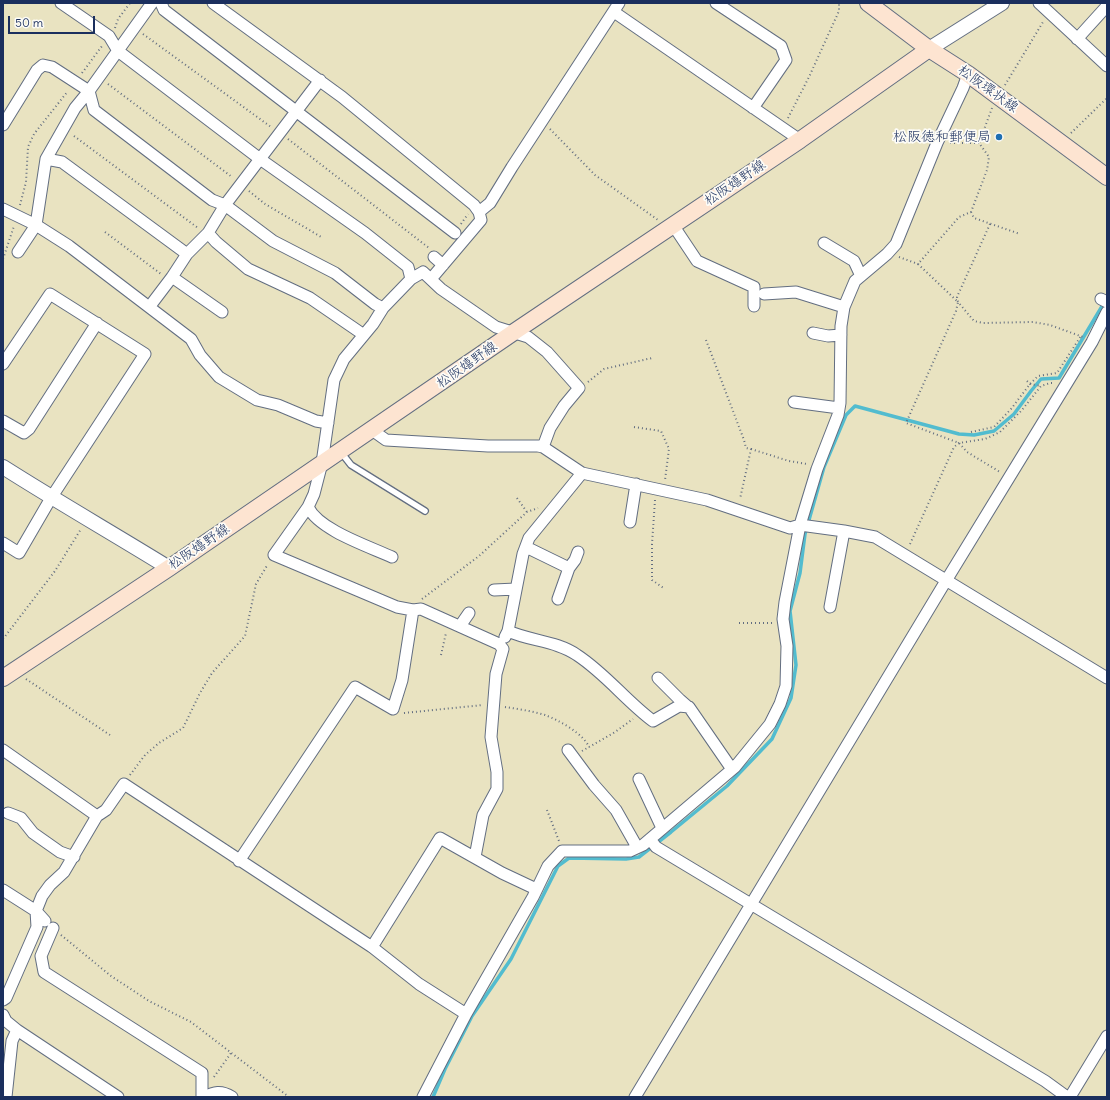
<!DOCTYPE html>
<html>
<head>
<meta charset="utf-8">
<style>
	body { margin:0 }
	#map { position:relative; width:1110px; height:1100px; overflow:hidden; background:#e9e3c1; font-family:Delius,sans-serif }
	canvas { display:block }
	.frame { position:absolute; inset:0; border:4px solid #1b2f5e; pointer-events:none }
	.scale { position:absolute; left:8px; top:16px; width:87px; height:18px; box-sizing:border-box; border:2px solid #1b2f5e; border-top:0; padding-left:5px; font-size:12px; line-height:14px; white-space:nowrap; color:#1b2f5e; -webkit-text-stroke:3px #fdfcf7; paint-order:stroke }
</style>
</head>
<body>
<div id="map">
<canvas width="1110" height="1100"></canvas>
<div class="frame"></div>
<div class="scale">50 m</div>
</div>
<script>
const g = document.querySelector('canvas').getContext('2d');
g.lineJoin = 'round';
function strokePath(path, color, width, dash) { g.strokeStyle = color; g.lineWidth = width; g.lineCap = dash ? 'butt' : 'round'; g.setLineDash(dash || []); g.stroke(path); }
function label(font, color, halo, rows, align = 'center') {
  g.font = font + ' Delius,"Klee One",sans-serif'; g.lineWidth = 3.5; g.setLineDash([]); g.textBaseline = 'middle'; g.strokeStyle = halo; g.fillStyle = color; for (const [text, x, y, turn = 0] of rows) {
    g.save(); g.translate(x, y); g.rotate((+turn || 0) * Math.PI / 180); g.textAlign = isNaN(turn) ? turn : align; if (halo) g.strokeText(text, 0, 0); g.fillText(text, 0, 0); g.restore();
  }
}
const stream = new Path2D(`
	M433 1097 445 1069 472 1016 511 959 558 866 569 858 626 859 639 857 671 832 727 786 772 739 791 698 796 665 790 611 800 573 805 534 824 467 846 415 855 406 959 434 974 435 994 431 1014 414 1031 391 1041 379 1059 378 1104 303`);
const path = new Path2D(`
	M115 28 118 19 130 3
	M143 34 271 127
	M82 73 102 46
	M108 84 232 177
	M1005 85 1043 22
	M992 108 979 143 989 157 987 170 971 212 959 217 918 264 958 302 956 311 906 423 959 443 967 452 1000 472
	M788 118 809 77 839 11V3
	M550 129 595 175 658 220
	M1071 133 1107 98
	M74 136 198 228
	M288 139 429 248
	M950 143H979
	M249 191 265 204 323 238
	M20 205 26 182 28 147 34 134 68 91
	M971 212 974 218 1020 234
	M461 224 468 214
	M990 224 957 297 958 302 974 321 983 323 1033 322 1050 325 1083 337
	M105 232 161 274
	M899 257 918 264
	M3 259 14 226
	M706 340 744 440 746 448 751 449 740 499
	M1027 381 1030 384 1041 386
	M588 382 604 369 652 358
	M634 427 661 431 669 449 665 480
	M971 432 994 427 1011 409 1030 384 1038 376 1057 373 1081 336
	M751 449 789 461 807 464
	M517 498 527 512
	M655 500 652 544V580L665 589
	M910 544 954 447 959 443 985 439 1000 432 1022 410 1041 386 1050 383H1053
	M422 599 479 556 527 512 538 508
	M739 623H772
	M3 639 55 571 81 529
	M441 655 446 633
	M26 679 110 735
	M505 707C518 709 532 711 545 715 558 720 583 733 589 747
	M404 713 483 705
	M582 751 615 732 633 719
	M130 775 145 755 159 743 183 728 200 693 212 673 245 636 256 584 268 564
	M547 810 559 841
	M61 935 111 976 149 1001 191 1022 289 1097
	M214 1077 231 1053`);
const service = new Path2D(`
	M340 451 351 465 425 511`);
const minor = new Path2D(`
	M61 3 109 36 118 51 260 159 365 233 408 267 411 279
	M152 3 89 91 75 108 46 159 36 225 69 246 191 339 200 355 219 377 257 400 278 405 316 421 328 423
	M161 3 164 10 455 233
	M213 3 342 97 474 205 479 212
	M716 3 781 46 786 60 753 108
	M1039 3 1107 66
	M614 12 800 140
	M1077 39 1106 7
	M3 125 37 70 43 65 52 67 89 91 94 110 212 200 225 205 273 241 335 273 375 304 383 308
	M46 159 62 162 187 254 172 277 150 306
	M3 209 36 225 18 252
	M673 225 697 261 754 287V306
	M208 233 216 242 248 269 310 298 364 335
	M824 243 854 261 861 276
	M187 254 208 233 225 205 320 80
	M434 257 443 265
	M172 277 222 312
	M431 279 481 220 479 212 490 203 512 167 619 3
	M764 294 796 292 844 307
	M1101 299 1107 302
	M813 333 828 336 841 335
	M3 364 50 294 145 354 51 498 19 553 3 543
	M794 402 839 408
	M3 421 24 433 29 429 97 323
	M372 430 386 440 488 446H538L543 447 582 473 707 500 790 528 800 525 844 531 875 537 1107 678
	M308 507C319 530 368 546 392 557
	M630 522 636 484
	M526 547 569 568 575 560 578 552
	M494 590 516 589
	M558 599 569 568
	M830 607 844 531
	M413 610 421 609 499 644 503 649 496 674 491 737 497 772V789L483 815 475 857
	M460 626 469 613
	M508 631C530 641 557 641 577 655 606 674 626 701 653 721L679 706 689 707 729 765 735 767
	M505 637 508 631 523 554 529 538 582 473
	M658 678 680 700 688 707
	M3 750 97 816 64 872 50 885 42 896 36 911 37 927 6 998 3 1000
	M568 750 594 785 616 810 637 847
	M639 779 662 828
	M8 813 21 818 33 833 60 852 74 857
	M97 816 106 810 124 784 372 947 419 984 466 1014
	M650 839 656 847 1045 1081 1067 1097
	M239 861 355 687 393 709 402 680 413 610 397 607 274 555 308 507 314 494 322 463 334 380 344 359 373 324 383 308 411 279 423 272 441 289 496 327 528 337 547 352 579 388 564 406 550 428 543 447
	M3 890 36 911 45 921
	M53 928 41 956 44 972 202 1073V1097
	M372 947 440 838 502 873 536 889
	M3 1015 6 1021 17 1030
	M6 1097 12 1041 17 1030 118 1097
	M204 1097C214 1092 221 1090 232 1097
	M423 1097 466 1014 533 897 548 866 562 851H630L643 845 735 767 770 724 780 704 786 686 787 646 783 619 785 602 800 525 817 469 838 415 840 403 841 326 844 307 855 281 887 254 896 244 937 143 963 88 968 74
	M635 1097 941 589 1092 342 1107 312
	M1070 1097 1107 1036`);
const tertiary = new Path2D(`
	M929 49 1002 3
	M3 467C58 502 114 534 169 568`);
const secondary = new Path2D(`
	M868 3 929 49 968 74 1107 177
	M3 678 169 568 514 332 800 140 929 49`);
const markers = [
	[999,137,4,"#1f6fb2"]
];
const streetNames = [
	["松阪環状線",988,89,36],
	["松阪嬉野線",735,183,-34],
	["松阪嬉野線",467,365,-35],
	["松阪嬉野線",199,547,-34]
];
const poiNames = [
	["松阪徳和郵便局",991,137]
];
strokePath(stream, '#52bccf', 3.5);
strokePath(service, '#636e81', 8);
strokePath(minor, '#636e81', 13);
strokePath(tertiary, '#636e81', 16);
strokePath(secondary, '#636e81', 18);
strokePath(path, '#636e81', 2, [1, 3]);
strokePath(service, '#fff', 5.5);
strokePath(minor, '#fff', 11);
strokePath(tertiary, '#fff', 14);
strokePath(secondary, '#fde4d1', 16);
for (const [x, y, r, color] of markers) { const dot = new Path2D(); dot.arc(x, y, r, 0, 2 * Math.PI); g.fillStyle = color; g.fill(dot); strokePath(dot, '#fdfcf7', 1.5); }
label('14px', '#1b2f5e', '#fdfcf7', streetNames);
label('14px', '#1b2f5e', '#fdfcf7', poiNames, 'right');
</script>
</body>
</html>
